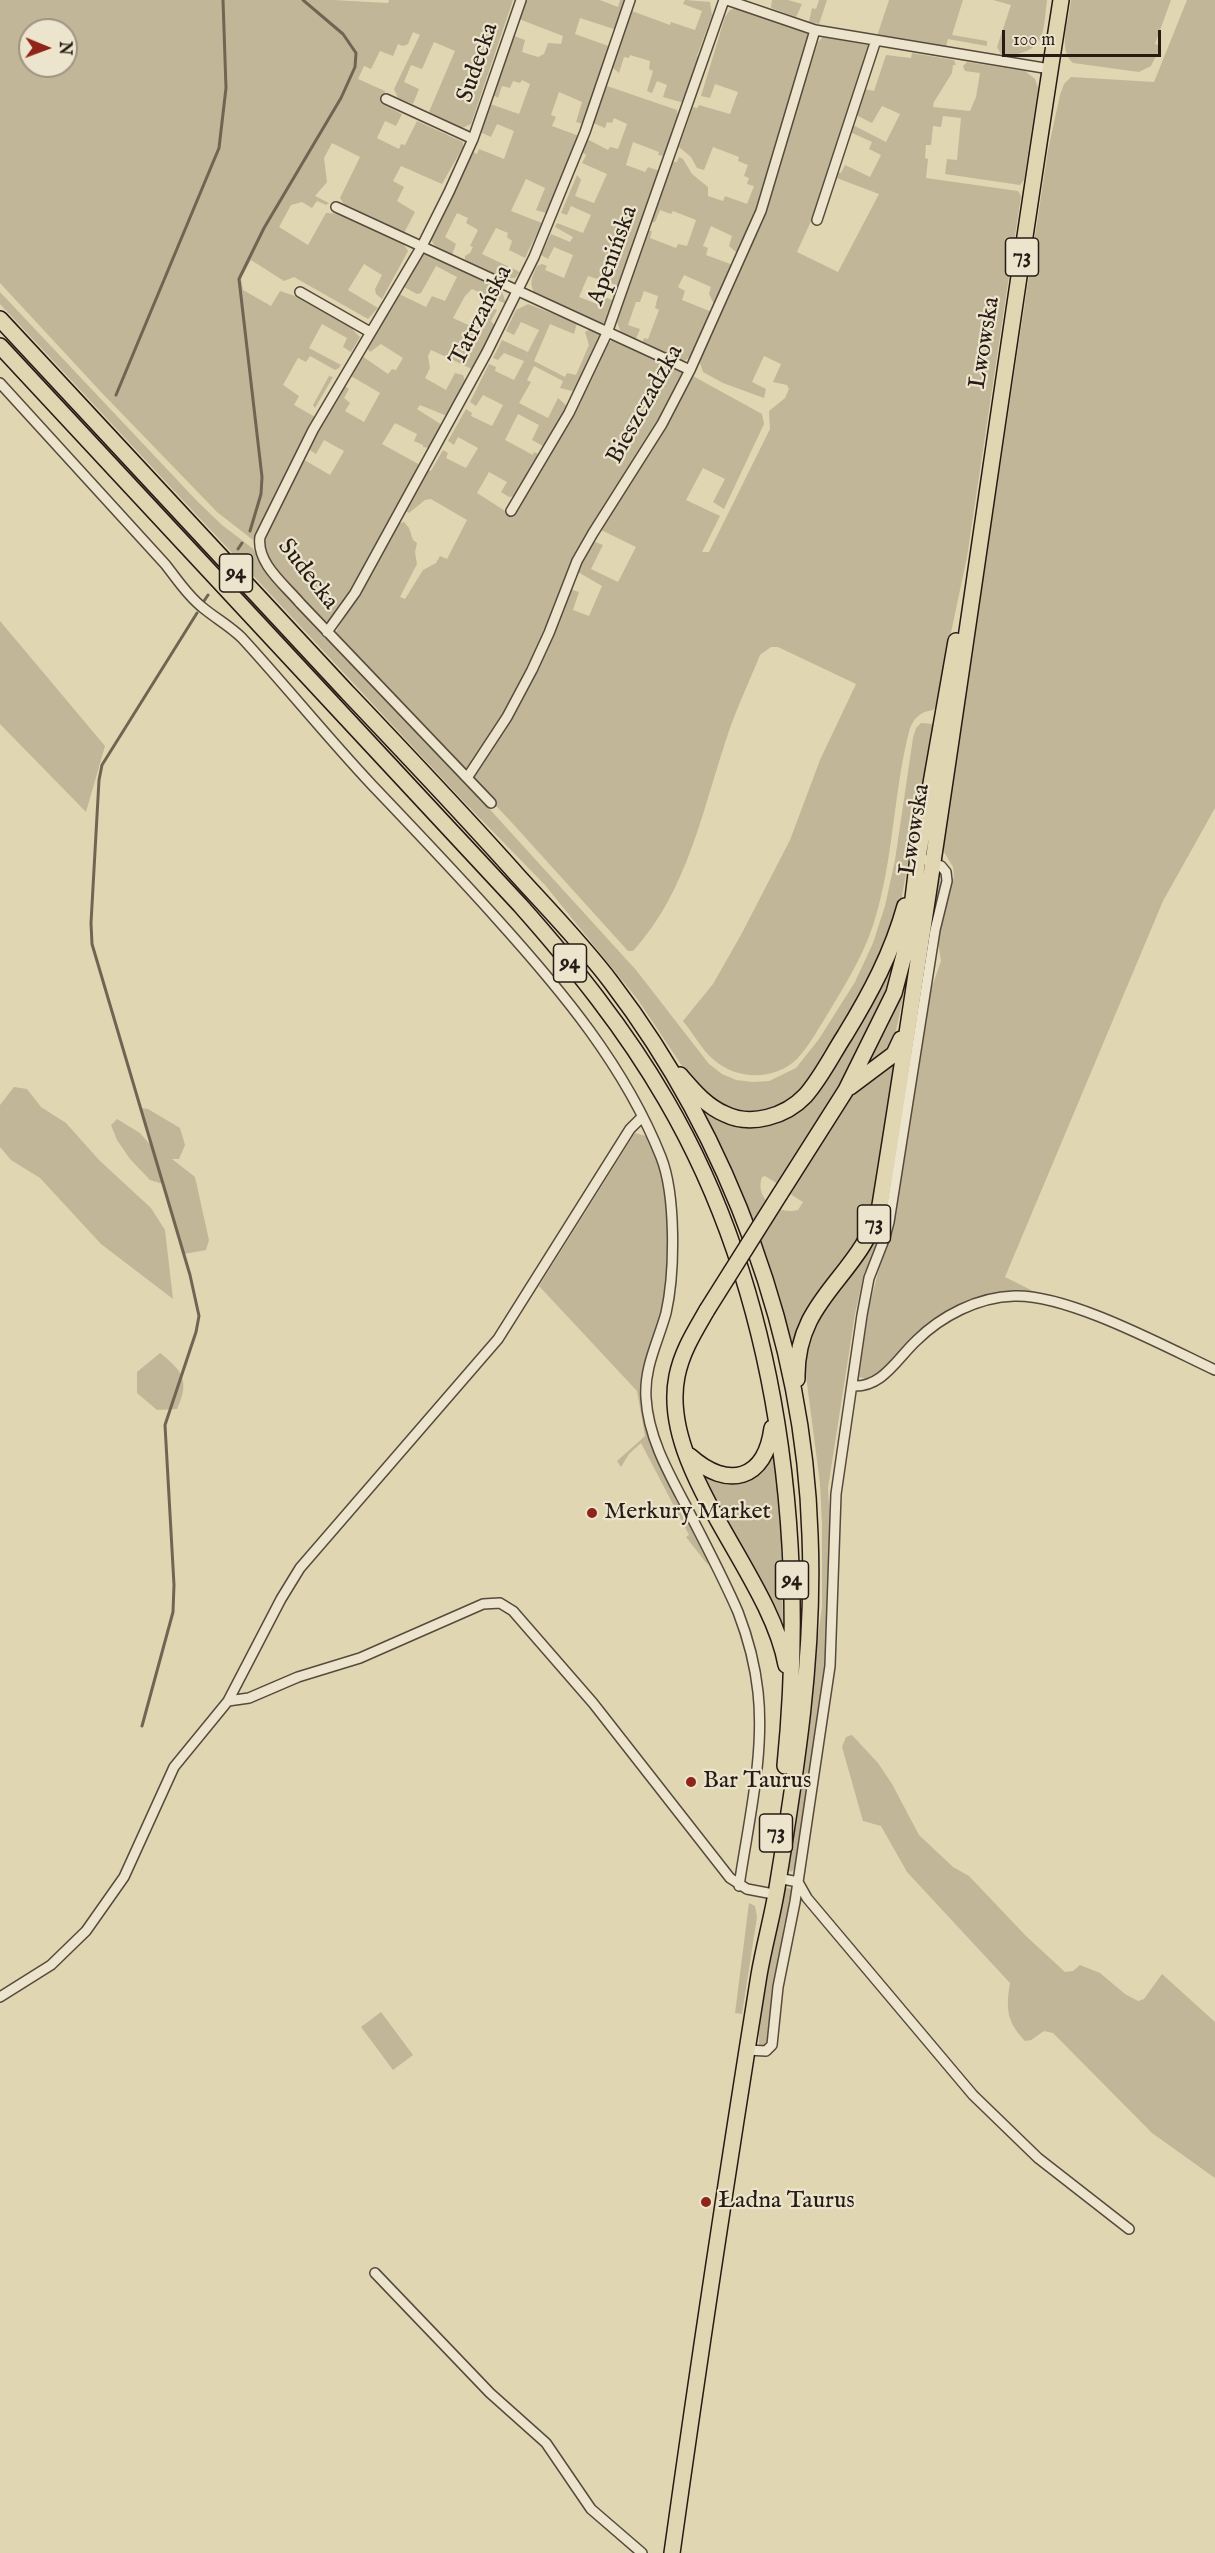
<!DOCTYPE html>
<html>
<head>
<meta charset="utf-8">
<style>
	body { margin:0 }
	#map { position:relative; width:1215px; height:2553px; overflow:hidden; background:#e1d6b2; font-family:"IM FELL English",serif }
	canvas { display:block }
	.north { position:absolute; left:18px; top:18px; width:60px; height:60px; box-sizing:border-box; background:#ece4cd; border:2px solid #9d9483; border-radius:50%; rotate:91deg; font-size:16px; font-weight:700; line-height:24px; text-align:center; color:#261b15 }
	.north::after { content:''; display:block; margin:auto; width:21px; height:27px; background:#8f2418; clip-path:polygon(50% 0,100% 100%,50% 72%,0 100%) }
	.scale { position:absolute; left:1002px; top:30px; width:159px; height:27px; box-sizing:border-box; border:3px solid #261b15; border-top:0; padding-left:8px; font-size:18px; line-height:21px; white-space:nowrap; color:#261b15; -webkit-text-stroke:4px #ece4cd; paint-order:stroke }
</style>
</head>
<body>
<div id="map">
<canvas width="1215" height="2553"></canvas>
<div class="north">N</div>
<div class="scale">100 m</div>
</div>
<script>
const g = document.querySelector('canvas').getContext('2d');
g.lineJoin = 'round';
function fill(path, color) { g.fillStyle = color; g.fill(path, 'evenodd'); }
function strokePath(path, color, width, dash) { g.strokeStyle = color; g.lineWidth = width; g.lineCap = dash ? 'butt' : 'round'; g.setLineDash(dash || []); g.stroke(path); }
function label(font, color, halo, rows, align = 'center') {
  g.font = font + ' "IM FELL English",serif'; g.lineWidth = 4.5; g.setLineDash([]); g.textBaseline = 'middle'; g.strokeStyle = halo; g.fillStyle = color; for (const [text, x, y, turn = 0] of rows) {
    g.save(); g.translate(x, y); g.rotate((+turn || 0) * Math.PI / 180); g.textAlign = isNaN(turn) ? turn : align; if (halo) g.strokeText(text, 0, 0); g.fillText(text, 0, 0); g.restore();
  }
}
const green = new Path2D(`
	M0 0H333L388 3 389 0H513L471 124 462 128 429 112 455 51 434 42 422 69 411 65 404 82 419 89 413 104 398 98 394 89 420 35 413 32 408 44 403 46 398 44 393 56 380 51 371 69 364 66 358 79 385 91 382 104 402 114 396 126 385 121 377 138 399 149 401 144 405 145 417 121 463 142V147L442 184 401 166 393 181 404 187 397 201 415 212 404 233 345 206 340 198 360 157 332 143 324 158 327 182 315 196 329 203 326 205 317 201 312 208 302 202 291 205 279 227 308 245 326 213 345 214 402 242 408 251 382 299 376 294 375 289 382 275 364 264 348 290 378 308 368 319 294 277 284 281 251 260 241 278 243 290 271 306 280 291 310 301 355 326 353 330 360 337 351 352 343 347 347 338 322 324 309 348 341 365 339 368 335 370 310 356 306 362 298 358 283 385 299 396 294 405 315 417 316 422 253 540 217 512 101 392 0 283ZM30 30H66V66H30Z
	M526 0H600L618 7 620 0H626L617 30 580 18 575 34 611 47 583 124 576 122 582 102 559 92 551 115 556 117 552 126 579 136 546 213 536 210 545 188 526 179 511 211 542 223 525 258 509 250 512 241 507 237 508 233 496 228 482 254 520 272 515 278H500L465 262V256L470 253 473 247 470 246 478 230 466 223 468 218 457 213 445 237 456 244 452 255 437 249 431 240 473 152 477 154 479 149 504 159 514 131 497 124 491 137 480 132 490 104 519 114 530 84 522 80 520 83 513 81 510 88 502 86 498 98 493 95 514 36 525 40 522 52 538 57 544 54 548 43 561 44 563 36 519 19Z
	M685 0 710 2 712 15 697 56 701 58 684 103 663 97 667 85 657 81 652 93 647 91 653 71 649 69 650 61 630 55 629 58 624 57 619 73 613 68 632 11 670 25 671 22 695 30 702 11 683 4Z
	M772 0H788L802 4 796 17 771 8Z
	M819 0H827L819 24 809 22 812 8 816 9Z
	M889 0H963L952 35 987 41V46L948 39 946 47 877 36Z
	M993 0H1047C1043 30 1047 50 1011 55V57L1001 54 997 47 1011 5Z
	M1071 0H1171L1155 44 1161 46 1151 66 1139 72 1073 63C1057 49 1069 19 1071 0Z
	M1187 0H1215V808L1163 901 1005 1277 1041 1295 1022 1293 951 1311 874 1380 858 1377 869 1307 885 1246 909 1125 908 1112 926 1004 941 961 938 942 940 920 954 876 953 867 944 852 943 844 1048 150 1060 95 1064 84 1071 77 1154 82Z
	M736 8 809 34 760 203 738 254 729 246 732 236 711 226 703 246 708 248 706 255 733 265 715 306 709 294 711 287 684 275 678 287 685 291 682 300 712 312 693 356 684 361 642 344 644 338 648 339 659 310 655 308 658 296 644 291 640 302H636L628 325 640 329 635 341 621 333 617 322 649 231H652L650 238 676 248 678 244 687 246 696 220 673 211 671 214 660 210 655 222H652L673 162H677L679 157 683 159 692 174 708 187V196L723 201 725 196 747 204 754 186 747 184 749 178 744 176 748 165 738 161 739 157 713 147 704 170 697 168 691 157 679 147 693 107 697 108 699 105 730 114 738 92 715 84 710 98 701 96 725 17 730 10Z
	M823 37 872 46 811 221 797 252 838 272 879 194 834 177 836 172 841 173 845 165 870 177 881 155 869 149 872 142 850 132 853 125 886 142 900 114 882 106 872 123 856 115 865 89 874 91 886 55 911 58 912 53 954 60 956 65H953L952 73 934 102 933 107 970 111 976 97 980 73 965 71 963 66 967 62 1025 71 1035 79 1038 88 1024 180 1020 185 945 174 947 159 957 160 961 118 943 116 941 127 933 126 931 145H926L925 158 928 159 926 178 1018 191 1021 196 967 557 935 708 933 710C920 712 915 717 910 728 894 788 894 852 877 912 868 947 849 979 830 1010 820 1026 810 1045 797 1059 774 1081 737 1080 714 1060 702 1050 693 1033 683 1021L713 984 742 933 790 840 820 760 856 684 778 647H771L760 655C750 680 738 705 729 731 703 806 689 890 633 951H628L514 825 337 636 336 632 397 524 404 522 409 528 413 540 417 543 415 552 417 564 400 597 405 599 423 570 436 563 440 556 447 559 467 520 431 499 425 500 409 513 404 510 428 470 431 471 443 450 448 453 446 458 466 468 478 448 458 437 454 445 448 441 466 409 472 413 471 416 492 426 503 405 483 395 476 406 470 402 489 364 496 367 495 371 514 380 524 361 504 353 498 360 493 358 502 340 528 352 539 330 521 322 514 335 506 331 516 310 528 304 577 323 574 334 550 324 534 361 565 377 567 373 576 375 589 345 585 332 590 329 599 333 600 336 576 392 560 388 563 381 534 366 527 380 531 382 519 403 548 418 558 398 568 407 545 447 532 440 539 425 518 414 505 440 533 455 534 452 540 455 516 496 509 497 501 492 507 482 489 472 477 493 513 516 569 419 606 345 613 340 681 369 683 378 658 424 596 521 570 589 579 592 573 610 589 616 602 586 576 571 593 541 603 545 591 569 618 582 636 547 599 529 690 377 693 376 762 414 764 424 724 509 713 502 725 479 703 468 686 500 720 516 702 552H709L770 429 769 411 785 398 789 389 787 385 773 382 781 364 764 356 752 382 766 389 764 398 723 383 703 372 699 360 764 212 818 42Z
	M607 86 677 110 678 120 665 156 658 155 659 152 633 142 626 165 645 172 648 167 660 171 619 286 588 276 579 297 597 304 601 295 614 301 607 321 599 325 538 297C528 286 531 279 537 266L542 264 547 266 545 270 564 278 573 255 554 247 548 259 541 255 551 234 570 242 573 237 555 227 557 223 583 233 591 215 571 206 567 215 561 213 577 175 581 180 575 196 594 203 607 174 582 163 586 155 582 152 587 139 608 150 610 147 618 149 627 124 614 118 612 123 607 122 605 128 593 123Z
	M424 254 429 255 493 285 502 291 506 304 472 289 465 296 453 318 477 329 488 307 497 310 491 321 495 326 472 369 431 350 428 356 430 368 425 378 446 390 455 373 463 375 465 381 447 416 420 405 417 409 442 425 429 448 423 447V445L414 441 417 434 395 423 382 444 420 465 381 539 335 617 330 621 322 622 282 578 263 552 262 537 301 458 330 475 344 451 324 440 316 454 308 449 344 386 349 389 344 398 350 403 345 411 364 422 380 393 351 376 362 356 388 374 392 369 396 370 403 358 381 344 370 352 367 348 397 293 426 307 432 296 445 301 457 277 436 266 421 293 417 294 402 286 419 257Z
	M0 292 197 501 222 525 252 548 636 970 709 1064 722 1074 736 1080 753 1082 769 1081 796 1068 819 1039 855 982 873 943 885 906 895 860 913 738 916 728 921 723 933 724 900 907 891 935 844 1030 798 1095 781 1107 762 1113H742L722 1107 704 1094 686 1072 638 1000 545 885 464 802 0 304Z
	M329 376 333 377 315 408 313 405Z
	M0 621 105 746 86 812 0 724Z
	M938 877 941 882 886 1221 875 1254 864 1273 855 1314 828 1488 831 1540 826 1658 797 1866 791 1872 786 1868 822 1607V1524L820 1484 804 1360 818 1315 873 1242Z
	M903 926 893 980 847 1074 778 1184 765 1176 762 1177C754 1199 778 1215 798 1210L803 1202 790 1194 851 1097 860 1085 897 1058 870 1222 793 1348C773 1263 740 1185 702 1107L717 1117 795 1111Z
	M906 973 908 974 894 1040 889 1049 869 1062 888 1026Z
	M14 1087 27 1089 41 1107 66 1123 99 1160 151 1208 165 1230 173 1299 101 1244 40 1178 11 1160 0 1147V1105Z
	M141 1108 148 1109 180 1128 185 1145 179 1159H172L195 1177 209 1240 206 1250 184 1254 163 1184 150 1180 130 1159 117 1140 111 1125 117 1119 140 1133 153 1148Z
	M635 1133 646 1136C670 1167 674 1270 663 1308 655 1339 638 1367 641 1401 646 1455 681 1507 707 1554L708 1565 686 1537 689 1535 641 1443 629 1454 621 1467 617 1461 645 1436 637 1391 539 1286Z
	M160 1353C183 1371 190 1381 177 1409L157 1410 137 1393V1372Z
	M774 1452 781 1533 783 1631 700 1474 717 1480 764 1467Z
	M852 1735 878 1763 892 1784 919 1835 953 1867 969 1876 1026 1936 1065 1972 1073 1971 1080 1965 1100 1973 1125 1994 1138 2001 1144 1999 1162 1974 1215 2022V2178L1152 2133 1053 2033 1044 2031 1031 2040 1025 2041C1006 2021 1006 2008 1010 1983L907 1872 881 1826 863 1821 842 1747 846 1737Z
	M785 1887 791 1889 793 1898 784 1925 768 2043 760 2048C754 2036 778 1910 782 1888Z
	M749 1903 755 1906 757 1917 742 2014 735 2013Z
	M381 2012 413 2055 393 2070 361 2027Z`);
const stream = new Path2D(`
	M116 395 219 148 226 88 223 0
	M250 531 261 494 262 477 239 279 264 228 341 98 355 67 356 53 343 34 303 0
	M238 549 242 543
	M204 601 208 595
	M142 1726 173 1612 174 1585 165 1425 196 1332 199 1316 190 1275 92 944 91 923 99 780 102 765 197 613`);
const minor = new Path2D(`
	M727 0 815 30 1050 69
	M386 99 473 139
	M336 207 690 370
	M817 220 876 40
	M300 292 370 332
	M0 383 165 564C177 579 187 595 202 607 215 618 230 626 242 638 286 686 327 737 372 785 414 829 456 873 497 919 561 990 625 1066 661 1157 676 1195 675 1273 666 1313 658 1342 644 1367 646 1398 648 1436 668 1472 685 1504 703 1540 722 1575 738 1612 748 1638 755 1664 758 1692 765 1754 748 1824 739 1886
	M511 511 569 413 607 333 724 0
	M327 632 355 593 487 352 534 257 585 132 630 0
	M467 778 507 717 532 670 549 633 577 561 593 533 662 424 690 370 761 211 815 30
	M491 803 300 603C285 585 256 563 260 537L313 430 422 246 449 192 473 139 521 0
	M852 1386C882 1388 896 1360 916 1341 941 1316 978 1297 1014 1296 1068 1294 1164 1346 1215 1370
	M228 1701 249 1698 298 1677 360 1658 483 1604 500 1603 513 1611 593 1703 730 1878 747 1889 768 1893
	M778 1878 798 1882 807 1898 973 2095 1038 2158 1129 2229
	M0 1997 51 1965 86 1931 124 1877 174 1767 228 1701 281 1599 300 1568 498 1339 630 1129 642 1117
	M747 2050 766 2051 772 2045 778 1987 795 1902 830 1666 836 1494 862 1315 869 1278 885 1237 889 1222 935 930 947 881 946 872 941 866 918 857
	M375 2273 490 2393 546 2443 591 2509 642 2553`);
const primary = new Path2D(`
	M0 319C115 443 231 567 346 691 404 752 463 814 519 877 550 911 583 945 611 982 730 1138 804 1339 810 1535 815 1654 796 1772 777 1888 772 1918 764 1946 759 1975 728 2168 699 2360 672 2553
	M0 346 520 905C574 966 625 1029 666 1100 781 1297 807 1543 785 1766
	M680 1075C693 1090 706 1106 725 1114 751 1127 786 1116 805 1096 821 1078 832 1055 845 1035 870 994 892 953 905 906
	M850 1087 894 1054 901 1039
	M780 1194 846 1090 894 993 908 940 918 857 956 641
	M707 1310C695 1331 682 1351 677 1376 658 1469 770 1574 786 1665
	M797 1379C795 1296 862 1277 880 1205 945 804 998 401 1061 0
	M690 1456C728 1490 765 1480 772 1428`);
const primaryBridge = new Path2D(`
	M707 1310 780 1194`);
const markers = [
	[592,1513,6,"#8f2418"],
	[691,1782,6,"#8f2418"],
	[706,2202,6,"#8f2418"]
];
const shields = [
	[1022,257,33],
	[236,573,33],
	[570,963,33],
	[874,1224,33],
	[792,1580,33],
	[776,1833,33]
];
const shieldNames = [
	["73",1022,257],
	["94",236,573],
	["94",570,963],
	["73",874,1224],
	["94",792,1580],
	["73",776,1833]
];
const streetNames = [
	["Sudecka",479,63,-71],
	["Apenińska",614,256,-70],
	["Tatrzańska",482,316,-63],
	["Lwowska",986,343,-81],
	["Bieszczadzka",646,405,-61],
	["Sudecka",307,575,52],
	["Lwowska",916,830,-81]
];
const poiNames = [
	["Merkury Market",604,1513],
	["Bar Taurus",703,1782],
	["Ładna Taurus",718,2202]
];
fill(green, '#c1b697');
strokePath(stream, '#706553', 3);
strokePath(minor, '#554a3c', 12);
strokePath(primary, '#261b15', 18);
strokePath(minor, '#ece4cd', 9);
strokePath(primary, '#e1d6b2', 15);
strokePath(primaryBridge, '#261b15', 18, []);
strokePath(primaryBridge, '#e1d6b2', 15);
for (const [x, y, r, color] of markers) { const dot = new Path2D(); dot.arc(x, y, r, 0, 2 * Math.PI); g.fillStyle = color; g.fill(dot); strokePath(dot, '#ece4cd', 2); }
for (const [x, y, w] of shields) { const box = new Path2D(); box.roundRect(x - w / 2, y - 19, w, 38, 4.5); g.fillStyle = '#ece4cd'; g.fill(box); strokePath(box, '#261b15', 1.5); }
label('bold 22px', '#261b15', null, shieldNames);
label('24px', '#261b15', '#ece4cd', streetNames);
label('24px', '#261b15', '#ece4cd', poiNames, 'left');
</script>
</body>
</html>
